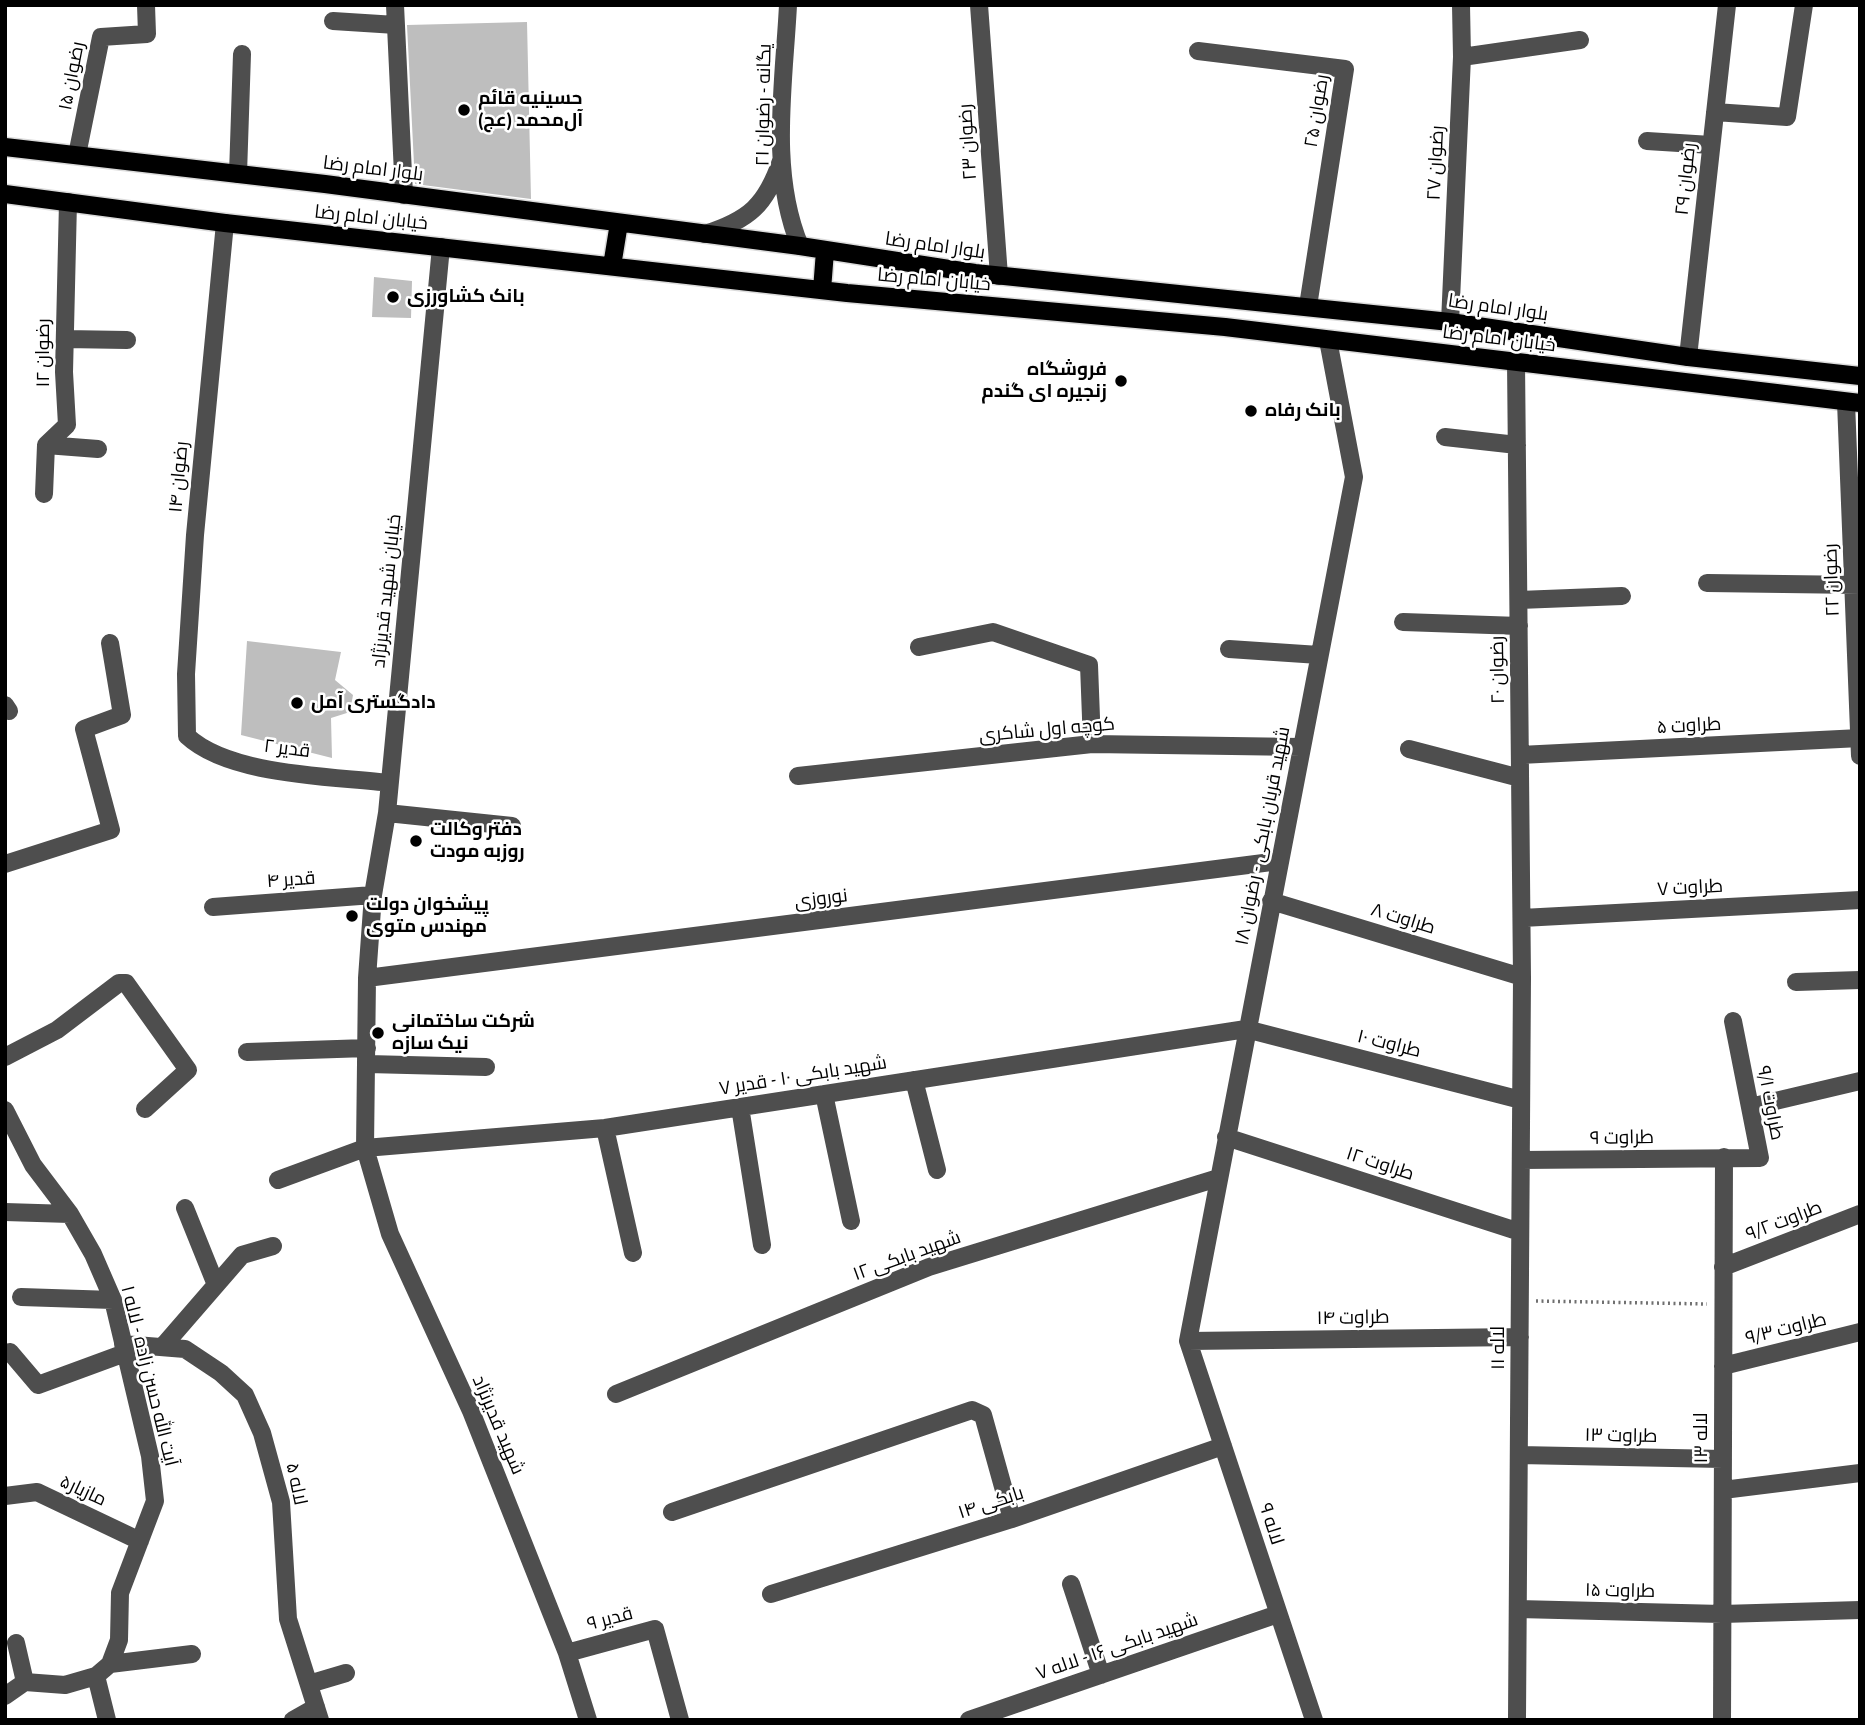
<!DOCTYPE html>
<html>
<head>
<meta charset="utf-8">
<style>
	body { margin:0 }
	#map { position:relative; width:1865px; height:1725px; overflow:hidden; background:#fff; font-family:"PT Sans Narrow",sans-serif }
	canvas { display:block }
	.frame { position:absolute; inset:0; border:7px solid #000; pointer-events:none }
</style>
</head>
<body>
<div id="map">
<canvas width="1865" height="1725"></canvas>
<div class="frame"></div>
</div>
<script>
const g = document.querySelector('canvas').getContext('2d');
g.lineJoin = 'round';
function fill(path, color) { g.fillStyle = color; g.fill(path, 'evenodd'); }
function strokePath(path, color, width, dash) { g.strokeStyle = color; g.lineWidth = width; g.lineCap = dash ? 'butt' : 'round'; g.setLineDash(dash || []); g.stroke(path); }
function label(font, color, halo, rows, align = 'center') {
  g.font = font + ' "PT Sans Narrow",Cairo,sans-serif'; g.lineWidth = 5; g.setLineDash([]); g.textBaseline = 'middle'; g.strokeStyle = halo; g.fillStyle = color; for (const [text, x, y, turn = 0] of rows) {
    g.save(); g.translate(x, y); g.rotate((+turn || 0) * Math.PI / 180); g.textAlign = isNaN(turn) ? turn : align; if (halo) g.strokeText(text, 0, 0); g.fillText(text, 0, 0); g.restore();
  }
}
const building = new Path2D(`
	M527 22 531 199 415 184 407 25Z
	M374 277 412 281 411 318 372 317Z
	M247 641 341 652 335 680 353 695 350 712 331 718 332 758 241 735Z`);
const path = new Path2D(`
	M1536 1301 1707 1304`);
const minor = new Path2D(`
	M395 5 404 195
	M788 5C784 84 769 172 800 246
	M979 5 999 276
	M333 21 396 25
	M1198 51 1345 69 1308 306
	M1462 57 1580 40
	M1715 112 1787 117 1804 5
	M1647 141 1711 145
	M77 155 101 37 147 34 146 5
	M238 174 242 54
	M225 223 195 535 186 674 187 736C230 776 332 776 389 783
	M705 234C749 220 766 205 781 161
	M441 247 387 813 373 895 367 978 365 1148 390 1234 471 1411 567 1653 588 1720
	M1450 322 1462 57 1461 5
	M65 339 127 340
	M1688 357 1727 5
	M1516 362 1522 977 1517 1720
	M1846 402 1860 756
	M1445 437 1517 445
	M46 445 98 449
	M44 494 46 445 67 425 64 372 68 202
	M1707 583 1860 585
	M1519 600 1622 596
	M1403 622 1519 626
	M919 647 993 632 1089 665 1092 744
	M1229 649 1319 655
	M5 705 9 711
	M1409 749 1520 778
	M1520 755 1860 738
	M798 776 1092 744 1301 747
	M387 813 512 826
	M5 864 111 830 84 729 122 715 110 643
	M1271 901 1522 977
	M213 907 373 895
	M1522 918 1860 900
	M367 978 1279 861
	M1796 982 1860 980
	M247 1052 367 1048
	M5 1057 57 1030 119 983H126L188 1070 145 1109
	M368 1064 486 1067
	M914 1080 937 1170
	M824 1094 851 1221
	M740 1107 762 1245
	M1750 1107 1860 1081
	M5 1110 33 1165 70 1214 93 1254 113 1300 150 1456 155 1501 120 1593 119 1640 110 1664 96 1676 65 1685 25 1682
	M605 1128 633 1253
	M1226 1137 1520 1232
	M1521 1160 1760 1158 1733 1021
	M278 1180 365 1148 605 1128 1246 1029 1521 1100
	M185 1208 216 1285
	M5 1212 70 1214
	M1723 1267 1860 1214
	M21 1297 113 1300
	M1188 1341 1520 1337
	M123 1344 185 1349 221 1373 245 1395 262 1433 281 1502 288 1619 320 1720
	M164 1345 242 1255 273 1246
	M10 1352 38 1385 125 1353
	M1723 1366 1860 1332
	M616 1394 929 1267 1218 1178
	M1519 1455 1723 1459
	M1723 1490 1860 1473
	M5 1496 37 1492 140 1541
	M672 1512 972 1410 983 1415 1012 1519
	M1071 1584 1101 1675
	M771 1594 1012 1519 1223 1446
	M1518 1609 1722 1614 1860 1610
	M16 1643 25 1682
	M567 1653 655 1629 680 1720
	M110 1664 192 1654
	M96 1676 107 1720
	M309 1684 346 1673
	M5 1696 25 1682
	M293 1720 316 1707
	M969 1720 1278 1614
	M1314 1720 1188 1341 1354 477 1328 340
	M1722 1720 1724 1157`);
const major = new Path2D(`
	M5 147 325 184 800 246 975 273 1450 322 1688 357 1860 376
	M5 194 225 223 847 293 1225 327 1860 403
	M612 266 619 223
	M822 290 825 251`);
const markers = [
	[464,110,7,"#000"],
	[393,297,7,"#000"],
	[1121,381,7,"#000"],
	[1251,411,7,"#000"],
	[297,703,7,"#000"],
	[416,841,7,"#000"],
	[352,916,7,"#000"],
	[378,1033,7,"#000"]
];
const streetNames = [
	["رضوان ۱۵",72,76,-79],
	["یگانه - رضوان ۲۱",764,105,-89],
	["رضوان ۲۵",1317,111,-81],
	["رضوان ۲۳",968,142,-94],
	["رضوان ۲۷",1436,163,-87],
	["بلوار امام رضا",373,169,7],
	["رضوان ۲۹",1686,179,-84],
	["خیابان امام رضا",371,218,6],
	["بلوار امام رضا",935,246,8],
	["خیابان امام رضا",934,280,5],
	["بلوار امام رضا",1498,308,8],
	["خیابان امام رضا",1499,339,7],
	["رضوان ۱۲",44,353,-90],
	["رضوان ۱۴",179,477,-85],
	["رضوان ۲۲",1832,580,-92],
	["خيابان شهيد قديرنژاد",387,591,-84],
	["رضوان ۲۰",1498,670,-91],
	["طراوت ۵",1689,726,-3],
	["کوچه اول شاکری",1047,730,-5],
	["قدیر ۲",287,749,7],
	["شهید قربان بابکی - رضوان ۱۸",1263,836,-79],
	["قدیر ۴",291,880,-4],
	["طراوت ۷",1690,888,-3],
	["نوروزی",821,899,-7],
	["طراوت ۸",1403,919,17],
	["طراوت ۱۰",1389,1044,14],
	["شهید بابکی ۱۰ - قدیر ۷",803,1076,-9],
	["طراوت ۹/۱",1770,1103,79],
	["طراوت ۹",1622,1138,-1],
	["طراوت ۱۲",1380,1164,18],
	["طراوت ۹/۲",1784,1221,-21],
	["شهید بابکی ۱۲",907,1256,-20],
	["طراوت ۱۴",1353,1318,-1],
	["طراوت ۹/۳",1786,1329,-14],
	["لاله ۱۱",1499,1348,-90],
	["آیت الله حسن زاده - لاله ۱",149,1376,76],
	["شهید قدیرنژاد",498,1425,67],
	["طراوت ۱۳",1621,1436,1],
	["لاله ۱۳",1702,1438,-90],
	["لاله ۵",296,1484,78],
	["مازیار۵",83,1491,25],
	["بابکی ۱۴",991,1503,-18],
	["لاله ۹",1271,1524,72],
	["طراوت ۱۵",1620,1591,1],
	["قدیر ۹",610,1619,-15],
	["شهید بابکی ۱۶ - لاله ۷",1117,1647,-19]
];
const poiNames = [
	["حسینیه قائم",478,99],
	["آل‌محمد (عج)",478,121],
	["بانک کشاورزی",407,297],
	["فروشگاه",1107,370,"right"],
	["زنجیره ای گندم",1107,392,"right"],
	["بانک رفاه",1265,411],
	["دادگستری آمل",311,703],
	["دفتر وکالت",430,830],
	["روزبه مودت",430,852],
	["پیشخوان دولت",366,905],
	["مهندس متوی",366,927],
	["شرکت ساختمانی",392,1022],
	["نیک سازه",392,1044]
];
fill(building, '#bebebe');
strokePath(major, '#dbdbdb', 21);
strokePath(path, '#707070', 3.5, [2, 3.5]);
strokePath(minor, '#4e4e4e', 18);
strokePath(major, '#000', 18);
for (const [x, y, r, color] of markers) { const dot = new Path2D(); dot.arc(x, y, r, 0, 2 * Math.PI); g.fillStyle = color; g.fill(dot); strokePath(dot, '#fff', 2.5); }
label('19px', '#000', '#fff', streetNames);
label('bold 19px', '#000', '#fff', poiNames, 'left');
</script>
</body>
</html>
